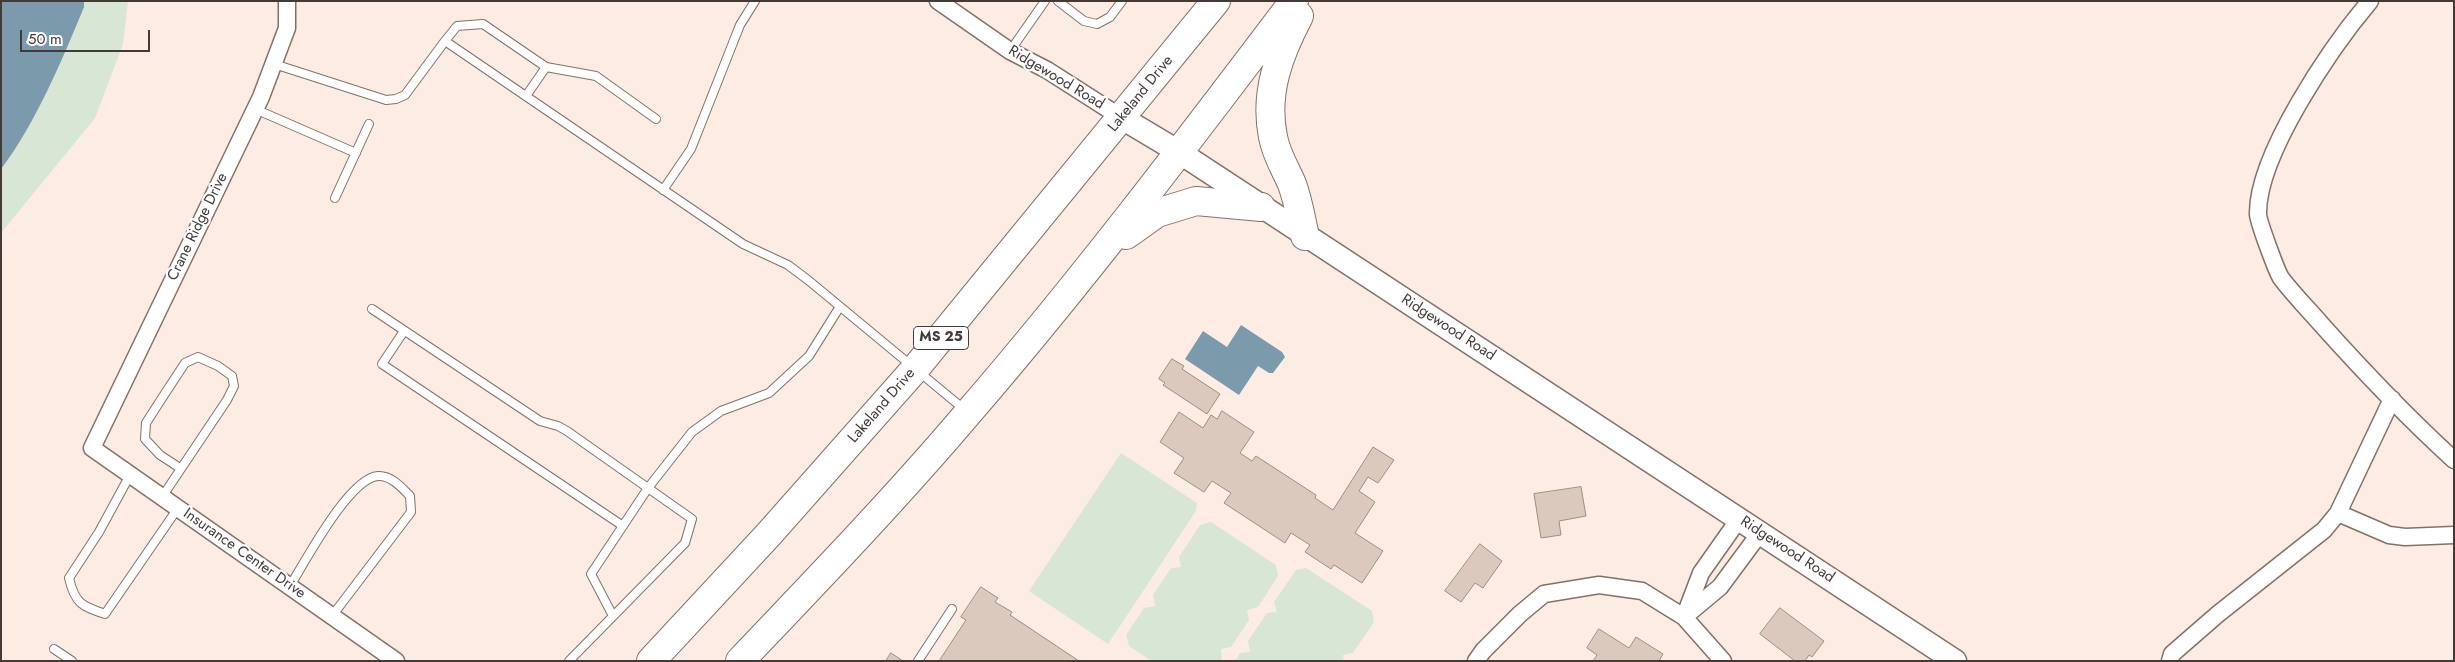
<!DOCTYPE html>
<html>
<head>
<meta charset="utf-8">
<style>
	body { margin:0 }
	#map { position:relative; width:2455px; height:662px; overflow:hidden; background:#fdece4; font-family:Jost,sans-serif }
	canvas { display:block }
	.frame { position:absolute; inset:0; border:2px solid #433a37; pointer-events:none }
	.scale { position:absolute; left:20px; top:30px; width:130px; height:22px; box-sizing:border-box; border:2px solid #433a37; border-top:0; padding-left:6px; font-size:15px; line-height:18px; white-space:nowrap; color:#433a37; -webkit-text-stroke:4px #fff; paint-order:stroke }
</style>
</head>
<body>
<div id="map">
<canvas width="2455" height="662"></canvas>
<div class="frame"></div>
<div class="scale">50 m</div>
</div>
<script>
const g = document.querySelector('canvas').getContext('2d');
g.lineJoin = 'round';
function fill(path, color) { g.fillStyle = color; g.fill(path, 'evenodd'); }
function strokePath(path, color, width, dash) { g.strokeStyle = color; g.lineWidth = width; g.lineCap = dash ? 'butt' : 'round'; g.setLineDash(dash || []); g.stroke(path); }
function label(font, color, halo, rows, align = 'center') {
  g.font = font + ' Jost,sans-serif'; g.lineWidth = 4.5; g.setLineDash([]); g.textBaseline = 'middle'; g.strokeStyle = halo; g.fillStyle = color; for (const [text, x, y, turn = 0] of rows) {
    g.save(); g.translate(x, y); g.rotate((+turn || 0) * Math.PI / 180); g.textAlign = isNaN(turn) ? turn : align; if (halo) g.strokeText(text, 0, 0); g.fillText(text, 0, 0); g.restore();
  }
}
const green = new Path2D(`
	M1 1H128L123 44 95 118 1 233Z
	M1121 453 1197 503 1196 511 1108 644 1029 591Z
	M1211 522 1276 565 1278 576 1258 607 1247 610 1249 620 1231 647 1221 649 1222 661H1151L1129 646 1126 635 1144 608 1155 606 1153 595 1171 568 1181 567 1179 557 1200 525Z
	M1306 568 1372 611 1374 622 1353 653 1343 655 1344 661H1235L1240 653 1250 652 1248 641 1267 613 1277 612 1274 602 1296 570Z`);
const water = new Path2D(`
	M1 1H84V7C63 58 35 125 1 169Z
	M1241 325 1282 352 1285 357 1273 373H1269L1258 366 1239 395 1185 359 1203 331 1227 347Z`);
const building = new Path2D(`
	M1172 359 1184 366 1182 369 1220 394 1207 414 1163 385 1165 383 1159 379Z
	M1222 411 1254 432 1240 453 1252 461 1256 456 1316 495 1315 498 1333 510 1373 447 1394 460 1378 483 1368 477 1359 491 1375 502 1355 533 1383 551 1362 583 1334 565 1331 569 1305 552 1310 545 1291 533 1285 543 1224 503 1231 493 1212 481 1204 492 1174 473 1184 458 1160 442 1179 412 1203 428 1211 415 1217 419Z
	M1581 487 1586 516 1559 521 1561 535 1541 538 1534 494Z
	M1480 544 1502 561 1483 588 1475 583 1461 602 1445 591Z
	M981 587 998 598 995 602 1012 612 1010 615 1079 661H939L966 620 961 617Z
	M1780 608 1824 641 1812 657 1809 655 1805 661H1795L1760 634Z
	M1599 629 1629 648 1636 637 1663 654 1659 661H1593L1597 655 1587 648Z
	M891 653 903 661H886Z`);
const lane = new Path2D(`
	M1058 1 1084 21 1097 24 1110 17 1122 1
	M445 41 457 26 483 24 546 67
	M1010 51 1045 1
	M274 64 386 100 396 99 405 95 445 41 743 244 788 265 808 280 965 410
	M526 96 546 67 596 76 656 119
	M255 109 356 153
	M663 190 691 149 740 25 755 1
	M335 198 369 124
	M372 309 540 421 558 426 567 431 692 519 685 543 569 661
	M404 331 382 364 623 526
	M130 475 99 532 69 578C75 604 82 606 105 614L178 508
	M162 497 227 400 234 386 232 376 218 366 198 357 185 363 164 395 146 423 145 439 160 455 180 468
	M290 586C305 562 349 478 378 476 391 475 402 488 410 496L411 512 332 616
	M613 616 591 574 648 488 692 432 721 411 769 393 809 356 839 308
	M54 649 72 661
	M918 661 952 609`);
const street = new Path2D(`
	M287 1V28L261 97 92 448 396 661
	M938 1 1010 51 1047 70 1122 118
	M2370 1C2332 46 2257 155 2258 214 2258 221 2277 272 2281 278 2293 294 2308 309 2321 324 2363 371 2407 417 2454 460
	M2338 513 2389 535 2405 537 2454 535
	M1685 615 1701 573 1739 519
	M1684 617 1720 587 1760 533
	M1476 661 1483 651 1520 614 1544 594 1599 585 1642 591 1684 617 1723 661
	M2170 661 2172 654 2218 614 2324 530 2338 513 2392 399`);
const secondary = new Path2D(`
	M1122 118 1179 152 1955 661`);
const highway = new Path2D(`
	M1299 16C1279 54 1264 93 1273 137 1276 154 1285 168 1292 184 1298 200 1301 219 1305 236
	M1126 235 1157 213 1196 201 1261 207
	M651 661 769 534 915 369 1216 1
	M740 661C818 579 896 498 969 412 1083 280 1188 141 1294 1`);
const shields = [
	[941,338,55]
];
const shieldNames = [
	["MS 25",941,338]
];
const streetNames = [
	["Ridgewood Road",1056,78,31],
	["Lakeland Drive",1141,94,-51],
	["Crane Ridge Drive",198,227,-64],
	["Ridgewood Road",1448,328,33],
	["Lakeland Drive",882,406,-49],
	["Ridgewood Road",1787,550,33],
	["Insurance Center Drive",244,554,35]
];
fill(green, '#d8e6d6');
fill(water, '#7b9aab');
fill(building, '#dac9bc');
strokePath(building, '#9d8e81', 1);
strokePath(lane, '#837169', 10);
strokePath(street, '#837169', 19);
strokePath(secondary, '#837169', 25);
strokePath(highway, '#837169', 30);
strokePath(lane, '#fff', 8);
strokePath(street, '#fff', 16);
strokePath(secondary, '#fff', 22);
strokePath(highway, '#fff', 28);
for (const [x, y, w] of shields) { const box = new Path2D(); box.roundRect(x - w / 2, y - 11.5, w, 23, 4); g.fillStyle = '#fff'; g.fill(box); strokePath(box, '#433a37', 1); }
label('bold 14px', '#433a37', null, shieldNames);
label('15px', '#433a37', '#fff', streetNames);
</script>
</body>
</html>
